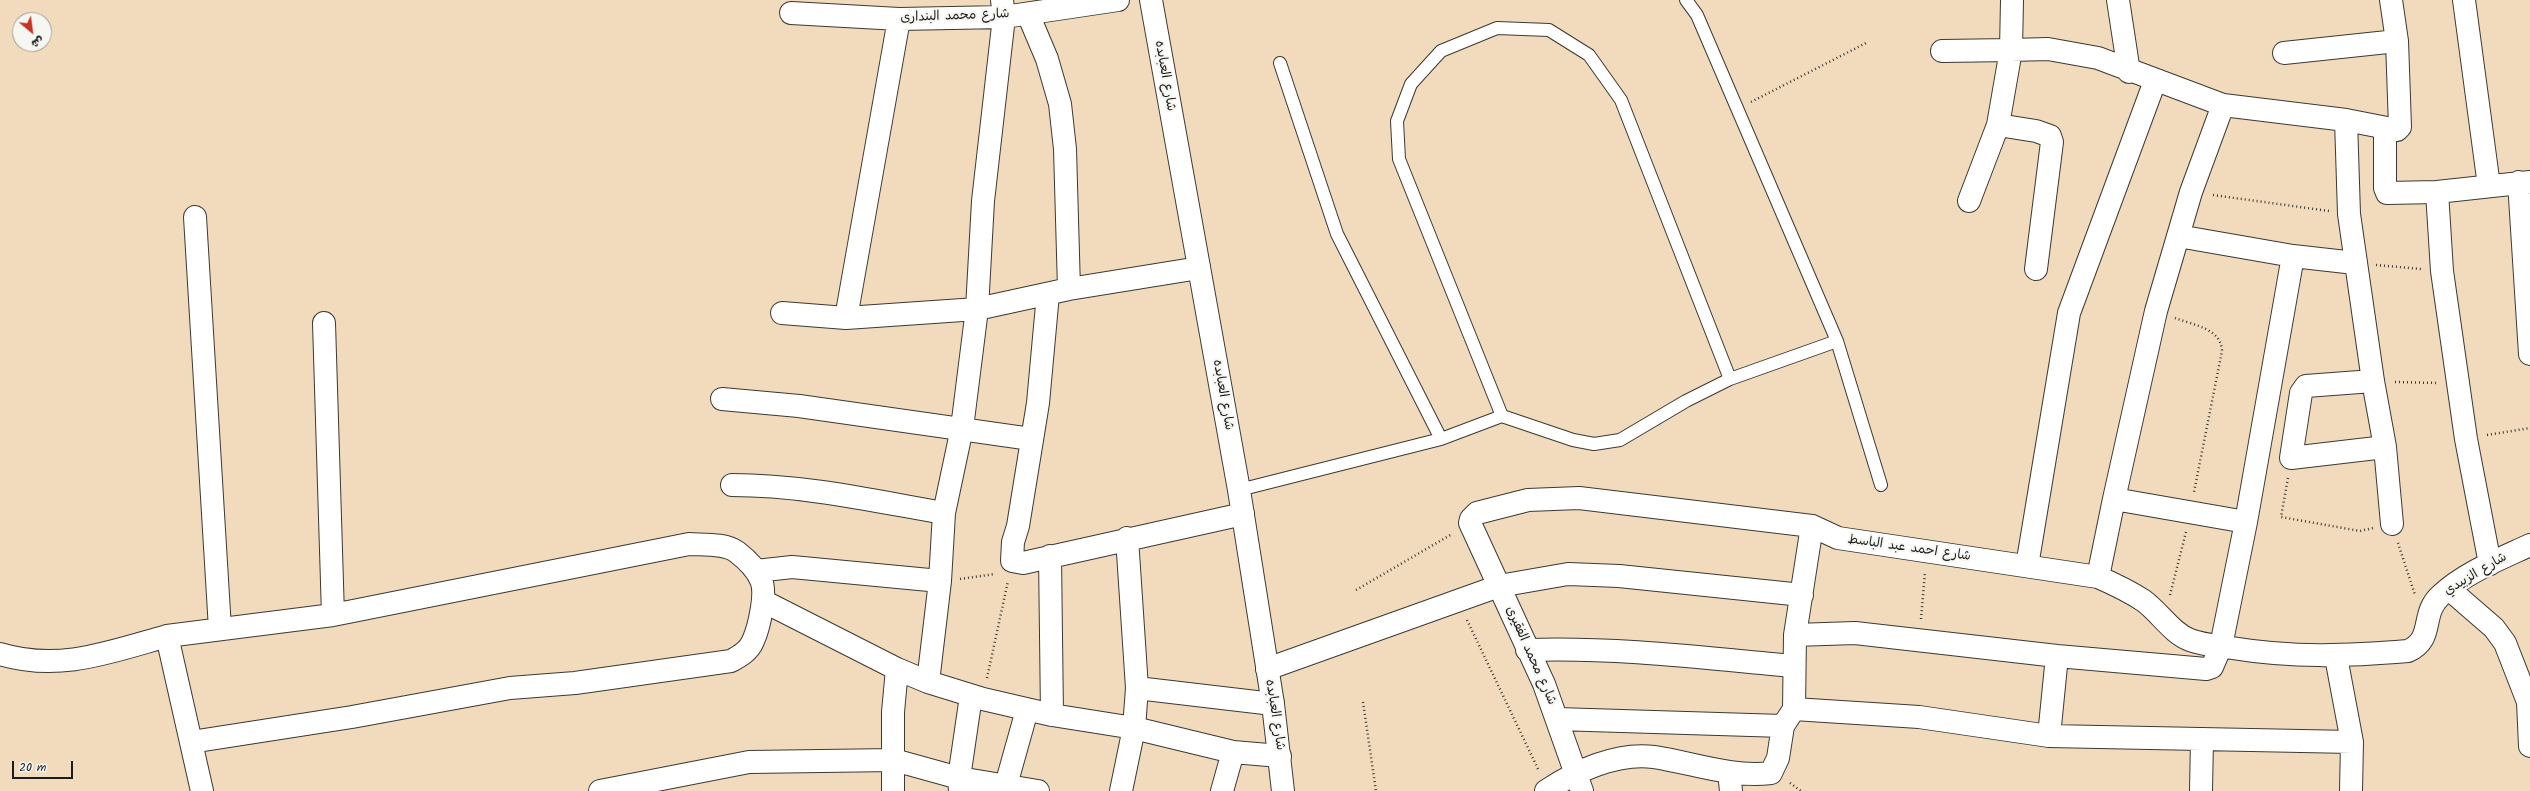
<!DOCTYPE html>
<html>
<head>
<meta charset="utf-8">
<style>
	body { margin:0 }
	#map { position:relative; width:2530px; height:791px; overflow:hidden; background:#f1dbbc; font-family:Kalam,"Playpen Sans Arabic",sans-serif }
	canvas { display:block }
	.north { position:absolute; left:12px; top:12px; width:40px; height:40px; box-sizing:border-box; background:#f6f6f2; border:1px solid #9f9f9c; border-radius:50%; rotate:151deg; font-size:11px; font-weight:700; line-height:16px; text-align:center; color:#1c1c1c }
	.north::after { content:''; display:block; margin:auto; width:14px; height:18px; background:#c8321e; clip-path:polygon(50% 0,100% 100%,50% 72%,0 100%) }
	.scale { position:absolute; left:12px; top:761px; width:61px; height:18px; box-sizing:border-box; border:2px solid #1c1c1c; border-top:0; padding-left:5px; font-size:12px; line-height:14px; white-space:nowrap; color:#1c1c1c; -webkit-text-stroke:3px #f6f6f2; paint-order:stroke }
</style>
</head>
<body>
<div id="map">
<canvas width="2530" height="791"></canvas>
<div class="north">ش</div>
<div class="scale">20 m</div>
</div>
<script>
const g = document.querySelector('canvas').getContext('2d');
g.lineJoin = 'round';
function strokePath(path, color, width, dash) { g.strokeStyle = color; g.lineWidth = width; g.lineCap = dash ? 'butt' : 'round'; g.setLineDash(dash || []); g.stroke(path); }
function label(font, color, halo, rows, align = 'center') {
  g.font = font + ' Kalam,"Playpen Sans Arabic",sans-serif'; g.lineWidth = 4; g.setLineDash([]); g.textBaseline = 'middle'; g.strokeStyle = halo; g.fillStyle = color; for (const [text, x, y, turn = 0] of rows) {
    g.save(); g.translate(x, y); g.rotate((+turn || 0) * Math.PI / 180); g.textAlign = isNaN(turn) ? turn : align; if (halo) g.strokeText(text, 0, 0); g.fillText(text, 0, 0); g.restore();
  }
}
const path = new Path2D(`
	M1751 102 1868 42
	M2213 195 2329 211
	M2376 265 2421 269
	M2175 318C2193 325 2221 328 2222 351L2194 492
	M2395 382 2438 383
	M2487 435 2530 428
	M2288 478 2281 517 2360 531 2373 528
	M2398 543 2415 595
	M960 579 995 574
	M1356 590 1452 534
	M2170 595 2186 532
	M1921 619 1925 572
	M1467 620 1539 771
	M987 678 1008 581
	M1363 702 1376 791
	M1790 783 1801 791`);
const lane = new Path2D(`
	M1686 0 1697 15 1837 341 1881 485
	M1280 63 1337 234 1441 439
	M1502 416 1399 159 1397 121 1411 84 1441 51 1497 28 1549 30 1589 55 1621 100 1730 379
	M1239 490 1441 439 1502 416 1573 440 1594 444 1620 440 1686 401 1730 379 1837 341`);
const street = new Path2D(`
	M2012 0 2011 50 2048 49 2098 58 2223 105 2346 120 2397 130 2400 127 2397 41 2391 0
	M2118 0 2129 72
	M2464 0 2489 186
	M791 13 899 19 1004 17 1118 0
	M1028 14 1047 59 1060 104 1065 149 1069 289
	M1942 51 2011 50 1998 125 2036 131 2050 136 2052 142 2036 269
	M2284 53 2397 41
	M2223 105 2191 192 2156 311 2114 499 2246 522
	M2346 120 2349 214 2373 381 2385 447 2392 524
	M2385 128V188L2387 193 2437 192
	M2519 182 2530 354
	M1969 201 1998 125
	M195 217 220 629
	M2178 236 2293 256 2355 263
	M1048 294 1038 403 1018 526 1013 542 1012 561 1023 563 1243 514
	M782 313 846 318 977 309 1069 289 1199 268
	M846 318 899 19
	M324 323 333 615
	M2373 381 2306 386 2301 393 2291 458 2385 447
	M722 399 799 406 1031 439
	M732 485C803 485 874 501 944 513
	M1050 556 1052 715
	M2490 564 2466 439 2442 271 2437 192 2530 182
	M2027 566 2069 313 2155 81
	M756 571 792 567 940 581
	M2098 577 2114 499
	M2449 589 2494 628 2505 643 2528 702
	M763 601 897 669 928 682 983 699 1052 715 1134 728 1233 752 1280 756
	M1795 635 1855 633 2057 656 2206 669 2212 667 2221 646 2246 522 2293 256
	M1527 650C1616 647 1705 658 1793 666
	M0 654C59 672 110 652 167 636
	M2336 657 2352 742 2351 791
	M1267 669 1499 586 1568 574 1619 576 1802 595
	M928 682 940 581 944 513 962 428 977 309 983 201 1004 17 1002 0
	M1137 688 1273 704
	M2530 702H2528L2530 746
	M1794 709 1919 717 2049 736 2352 742
	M1557 719 1783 726
	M2049 736 2057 656
	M191 742 352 717 510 688 575 683 731 661C740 656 749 651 753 641 759 628 767 593 761 580 757 570 746 559 737 552 725 543 703 545 689 544L333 615 167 636 202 791
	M1729 772 1731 791
	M1006 785 1027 710
	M600 791 749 762 894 760 959 778 1038 791
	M893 791V712L897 669
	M960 791 959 778 971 696
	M1121 791 1134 728 1137 688 1127 538
	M1222 791 1233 752
	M1546 791C1576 771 1617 752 1654 757 1693 763 1732 778 1771 773L1778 758 1783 726 1794 709 1795 635 1812 526
	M1582 791 1544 684 1470 523 1471 519 1477 513 1528 500 1579 498 1812 526 1838 538 2098 577C2114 584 2129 591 2144 601 2160 613 2172 633 2190 640 2203 645 2219 646 2232 648 2293 658 2347 656 2408 651 2435 639 2420 615 2440 596 2464 573 2500 559 2530 545
	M2201 791 2202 739`);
const secondary = new Path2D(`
	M1151 0 1239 490 1273 704 1283 791`);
const streetNames = [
	["شارع محمد البندارى",955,17,-2],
	["شارع العبابده",1164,76,80],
	["شارع العبابده",1222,395,80],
	["شارع احمد عبد الباسط",1909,549,8],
	["شارع الزبيدي",2476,575,-31],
	["شارع محمد الفقيرى",1530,656,66],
	["شارع العبابده",1274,715,81]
];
strokePath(lane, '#3c3934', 14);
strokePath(street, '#3c3934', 24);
strokePath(secondary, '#3c3934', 24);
strokePath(path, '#3c3934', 2.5, [1, 3]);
strokePath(lane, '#fff', 12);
strokePath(street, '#fff', 22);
strokePath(secondary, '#fff', 22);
label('13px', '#1c1c1c', '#f6f6f2', streetNames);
</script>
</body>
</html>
